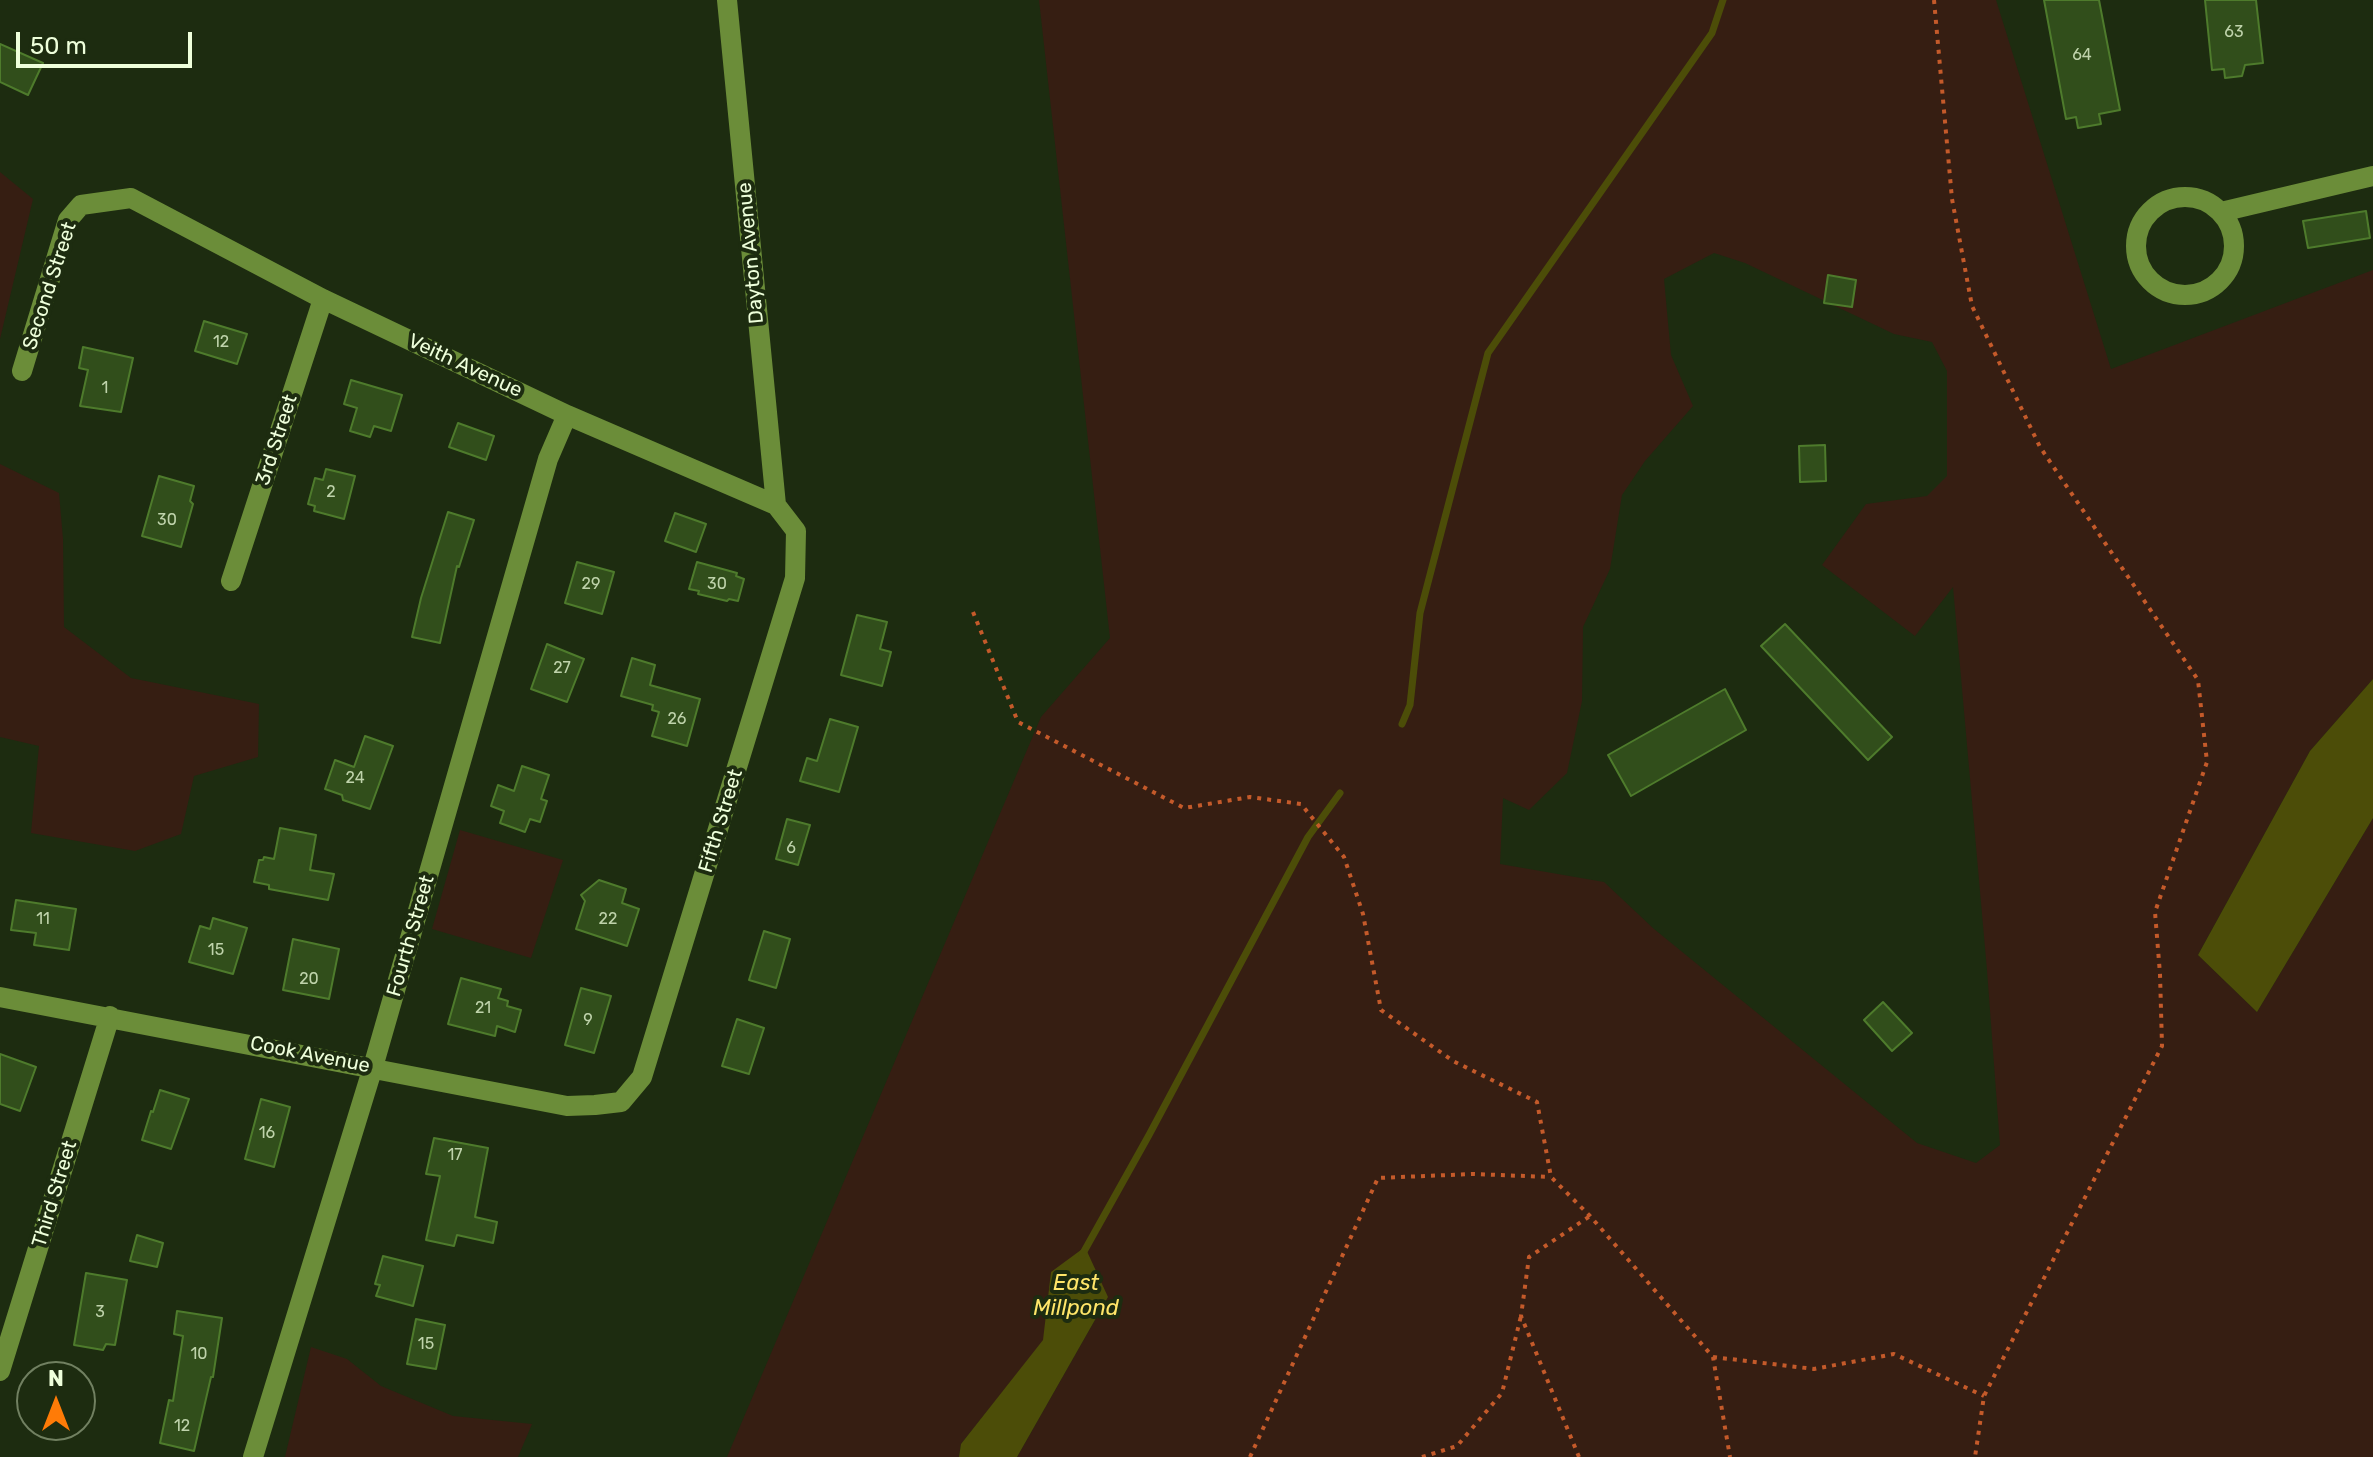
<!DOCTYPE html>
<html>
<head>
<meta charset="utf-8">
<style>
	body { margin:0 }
	#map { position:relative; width:2373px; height:1457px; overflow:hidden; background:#1d2c10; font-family:Rubik,sans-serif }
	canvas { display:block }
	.north { position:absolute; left:16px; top:1361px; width:80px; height:80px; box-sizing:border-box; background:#1d2c10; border:2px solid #718061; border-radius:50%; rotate:0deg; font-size:22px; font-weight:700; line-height:32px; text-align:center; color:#eeffdb }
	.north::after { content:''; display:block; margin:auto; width:28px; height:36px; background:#ff7b07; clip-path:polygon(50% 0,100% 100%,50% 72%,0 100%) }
	.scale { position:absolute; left:16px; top:32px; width:176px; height:36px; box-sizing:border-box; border:4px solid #eeffdb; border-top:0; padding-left:10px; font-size:24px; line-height:28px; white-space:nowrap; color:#eeffdb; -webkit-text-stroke:6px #1d2c10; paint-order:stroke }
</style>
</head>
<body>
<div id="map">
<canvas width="2373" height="1457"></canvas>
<div class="north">N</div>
<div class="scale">50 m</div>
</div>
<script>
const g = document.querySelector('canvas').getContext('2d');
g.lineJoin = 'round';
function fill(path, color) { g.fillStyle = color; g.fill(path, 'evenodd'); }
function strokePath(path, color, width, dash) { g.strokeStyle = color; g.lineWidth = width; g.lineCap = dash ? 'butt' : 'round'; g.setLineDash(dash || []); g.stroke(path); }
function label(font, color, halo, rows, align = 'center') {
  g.font = font + ' Rubik,sans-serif'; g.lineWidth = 8; g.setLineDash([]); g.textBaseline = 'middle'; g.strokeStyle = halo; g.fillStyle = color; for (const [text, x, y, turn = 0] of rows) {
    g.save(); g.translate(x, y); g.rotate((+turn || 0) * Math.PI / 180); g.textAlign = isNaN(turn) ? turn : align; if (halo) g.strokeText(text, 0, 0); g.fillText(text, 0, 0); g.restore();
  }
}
const green = new Path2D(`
	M1039 0H1996L2111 369 2373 270V679L2310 751 2198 955 2257 1012 2373 818V1457H1017L1108 1297 1051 1272 1044 1340 961 1444 959 1457H727L1041 717 1110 638ZM1714 253 1745 263 1894 334 1932 342 1947 371V476L1927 496 1866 504 1822 565 1915 636 1953 587 1987 970 2000 1145 1976 1163 1917 1143 1654 929 1604 882 1500 864 1503 798 1529 810 1567 773 1582 701 1583 627 1610 569 1622 495 1645 461 1693 406 1671 355 1664 279Z
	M0 172 33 199 0 339Z
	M0 464 59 493 63 539 64 627 131 678 259 704 258 757 194 776 181 834 135 851 31 833 39 746 0 737Z
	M460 830 563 860 531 958 432 929Z
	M311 1347 347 1359 381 1386 453 1416 532 1424 518 1457H285Z`);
const water = new Path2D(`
	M2373 679V818L2257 1012 2198 955 2310 751Z
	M1085 1247 1108 1297 1017 1457H959L961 1444 1043 1340 1051 1272Z`);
const stream = new Path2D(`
	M1402 724 1410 705 1420 613 1488 353 1712 33 1723 0
	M1082 1255 1149 1135 1308 837 1340 793`);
const building = new Path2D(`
	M2044 0H2099L2120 110 2099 114 2101 124 2078 128 2076 117 2066 119Z
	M2205 0H2256L2263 63 2245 65 2242 76 2225 78 2224 69 2212 70Z
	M0 44 43 63 28 95 0 82Z
	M2366 211 2370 238 2308 248 2303 221Z
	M1828 275 1856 280 1852 307 1824 303Z
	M204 321 247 334 237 364 195 351Z
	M83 347 133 358 121 412 80 406 88 370 79 368Z
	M351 380 402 395 391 431 374 426 370 437 350 431 357 408 344 404Z
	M458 423 494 436 486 460 449 447Z
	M1825 445 1826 481 1800 482 1799 446Z
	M326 469 355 476 344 519 314 511 315 506 308 504 315 478 323 480Z
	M159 476 194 486 190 501 193 504 181 547 142 536Z
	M448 512 474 520 459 567 457 566 440 643 412 637 421 598Z
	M675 513 706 524 696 552 665 541Z
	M577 562 614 572 602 614 565 603Z
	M697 562 737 573 736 576 744 579 738 601 729 599 727 601 698 594 699 591 689 589Z
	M857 615 887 622 880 649 891 652 882 686 841 675Z
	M1785 624 1892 737 1868 760 1761 646Z
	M547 644 584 659 567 702 531 689Z
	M632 658 655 665 650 685 700 699 687 746 652 736 659 712 652 710 653 705 621 696Z
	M1725 689 1746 730 1631 796 1608 755Z
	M830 719 858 727 839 792 800 781 807 758 817 761Z
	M365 736 393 746 370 809 343 800 342 795 325 789 335 760 354 767Z
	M522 766 549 775 541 799 547 801 540 822 530 819 525 832 500 823 504 811 491 806 498 785 514 791Z
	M787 819 810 825 798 865 776 859Z
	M280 828 316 835 310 870 334 874 328 900 269 889V885L254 882 259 860H263L264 857 274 859Z
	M599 880 626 889 622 903 639 909 627 946 576 929 585 901 581 895Z
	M16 900 76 909 69 950 34 945 36 933 11 930Z
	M213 918 247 928 233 974 189 962 200 926 210 929Z
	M764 931 790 939 776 988 749 980Z
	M293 939 339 949 329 999 283 990Z
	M461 978 501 989 498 998 508 1001 507 1006 521 1010 515 1032 497 1026 495 1036 448 1024Z
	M581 988 611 996 594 1053 565 1045Z
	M1883 1002 1912 1033 1892 1051 1864 1020Z
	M737 1019 764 1028 749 1074 722 1066Z
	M0 1054 36 1067 20 1111 0 1104Z
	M160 1090 189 1099 171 1149 142 1140 151 1111 153 1112Z
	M261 1099 290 1107 274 1167 245 1159Z
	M434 1138 488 1148 475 1217 497 1222 493 1243 457 1235 454 1246 426 1240 440 1176 426 1174Z
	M137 1235 163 1243 157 1267 130 1261Z
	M383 1256 423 1266 413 1306 376 1296 380 1285 375 1284Z
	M86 1273 127 1280 115 1345 106 1344 103 1350 74 1345Z
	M177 1311 222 1318 213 1377H211L194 1451 160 1443 169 1400 173 1401 183 1336 174 1334Z
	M416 1319 445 1325 436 1369 407 1364Z`);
const path = new Path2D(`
	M1934 0 1952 199 1972 306 2040 447 2198 680 2207 762 2155 912 2160 974 2162 1046 1984 1396 1975 1457
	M973 612 1018 722 1184 808 1250 797 1301 804 1344 857 1363 914 1381 1010 1453 1061 1537 1102 1551 1177 1590 1216 1713 1357 1730 1457
	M1713 1357 1814 1369 1894 1354 1984 1396
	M1250 1457 1378 1178 1472 1174 1551 1177
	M1422 1457 1457 1446 1502 1393 1521 1316
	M1579 1457 1521 1316 1529 1257 1590 1216`);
const minor = new Path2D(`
	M727 0 776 505
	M2136 246a49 49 0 1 1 98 0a49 49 0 1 1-98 0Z
	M2221 212 2373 176
	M231 581 323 299
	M0 997 567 1106 595 1105 621 1102 642 1077 795 578 796 531 776 505 567 415 323 299 131 198 81 205 68 220 22 371
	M0 1371 110 1016
	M253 1457 373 1067 548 459 567 415`);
const numberNames = [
	["63",2234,32],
	["64",2082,55],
	["12",221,342],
	["1",105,388],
	["2",331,492],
	["30",167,520],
	["29",591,584],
	["30",717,584],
	["27",562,668],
	["26",677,719],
	["24",355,778],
	["6",791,848],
	["11",43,919],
	["22",608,919],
	["15",216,950],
	["20",309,979],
	["21",483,1008],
	["9",588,1020],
	["16",267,1133],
	["17",455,1155],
	["3",100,1312],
	["15",426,1344],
	["10",199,1354],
	["12",182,1426]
];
const streetNames = [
	["Dayton Avenue",751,253,-95],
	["Second Street",50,286,-72],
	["Veith Avenue",465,366,25],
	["3rd Street",277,440,-72],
	["Fifth Street",721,821,-73],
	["Fourth Street",411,936,-74],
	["Cook Avenue",310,1055,11],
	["Third Street",55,1194,-73]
];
const waterNames = [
	["East",1076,1284],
	["Millpond",1076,1309]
];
fill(green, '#361e12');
fill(water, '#4c4d08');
strokePath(stream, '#4c4d08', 7);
fill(building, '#314e1b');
strokePath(building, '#4e7b2c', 2);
strokePath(path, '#c45a2a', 4, [4, 6]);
strokePath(minor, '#6b8d39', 20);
label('16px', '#bfd3ab', null, numberNames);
label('20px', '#eeffdb', '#1d2c10', streetNames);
label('italic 22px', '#ffe669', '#1d2c10', waterNames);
</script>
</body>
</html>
